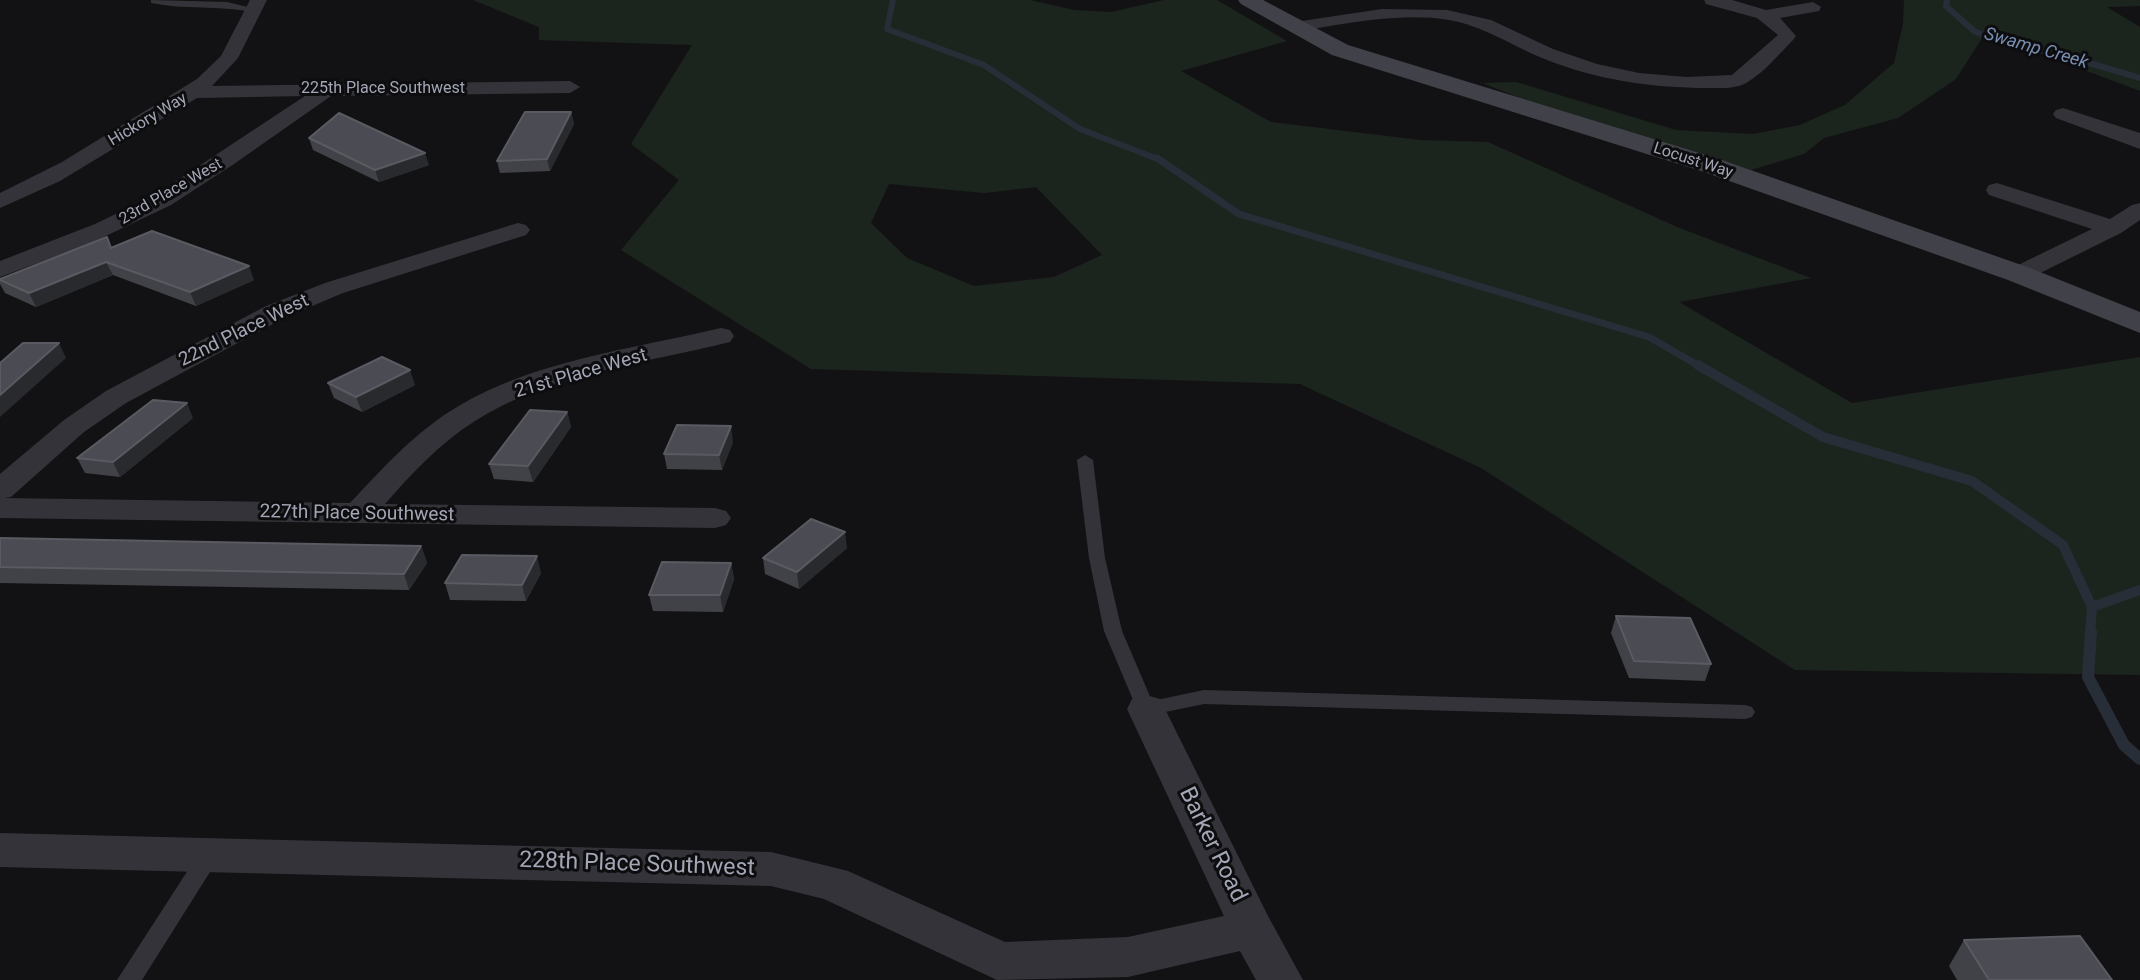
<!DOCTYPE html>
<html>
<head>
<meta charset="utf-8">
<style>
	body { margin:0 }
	canvas { display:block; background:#121214 }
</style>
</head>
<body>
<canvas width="2140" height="980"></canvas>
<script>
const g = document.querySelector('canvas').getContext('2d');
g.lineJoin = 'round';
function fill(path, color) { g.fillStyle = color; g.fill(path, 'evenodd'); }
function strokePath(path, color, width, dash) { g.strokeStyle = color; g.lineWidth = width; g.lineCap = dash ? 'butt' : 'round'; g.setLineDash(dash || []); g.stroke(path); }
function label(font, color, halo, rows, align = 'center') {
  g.font = font + ' Roboto,sans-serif'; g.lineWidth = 6; g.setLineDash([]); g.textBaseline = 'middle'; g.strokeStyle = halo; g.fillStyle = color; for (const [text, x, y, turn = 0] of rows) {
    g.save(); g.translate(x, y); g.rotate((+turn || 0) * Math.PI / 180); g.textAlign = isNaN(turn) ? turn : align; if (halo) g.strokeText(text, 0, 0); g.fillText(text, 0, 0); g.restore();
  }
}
const green = new Path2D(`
	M473 0H1030L1074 10 1111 12 1164 0H1217L1287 41 1181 71 1271 122 1420 140 1488 142 1677 227 1811 278 1679 302 1852 403 2140 357V675L1795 670 1481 468 1300 384 811 369 621 250 679 180 631 144 692 45 539 40V27ZM889 184 984 193 1036 187 1102 255 1054 277 974 286 907 258 871 223Z
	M1904 0H2140V6L2107 7 2140 27V91L2004 40 1982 38 1956 79 1898 118 1824 138 1804 154 1751 170 1539 106 1483 83 1516 82 1676 130 1753 134 1800 125 1845 105 1894 63 1903 24Z`);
const streamFar3 = new Path2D(`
	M893 0 887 29 984 65 1080 129 1160 160
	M1947 0 1946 6 1974 31 2000 42 2062 55 2140 78`);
const streamFar2 = new Path2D(`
	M1157 158 1239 214 1649 337 1701 367`);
const streamFar1 = new Path2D(`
	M1698 365 1823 437 1972 481 2063 545 2092 607
	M2090 634 2092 607 2140 590`);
const stream = new Path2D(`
	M2091 632 2088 677 2124 745 2140 759`);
const service = new Path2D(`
	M151 0 227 2 256 9 252 12C219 5 184 10 151 3Z
	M1085 455 1093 460 1105 558 1122 631 1152 701 1204 690 1745 705 1752 707 1755 712 1752 717 1745 719 1204 704 1146 716 1139 714 1104 631 1089 558 1077 460Z
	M209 847 217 850 220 856 142 980H117L201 850Z`);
const minor = new Path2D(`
	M250 0H267L238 58 212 86 570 81 580 87 570 93 331 96 234 164 171 205 91 243 0 277V261L95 224 155 195 305 96 197 98 60 181 0 208V193L62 162 197 79 221 56Z
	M1704 0H1732L1766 10 1813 2 1821 7 1819 11 1780 18 1796 36 1793 40C1779 54 1764 73 1746 83 1735 89 1721 88 1709 88 1652 88 1596 80 1542 58 1511 45 1483 26 1449 20 1398 12 1345 24 1295 32L1286 27 1295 22 1382 9 1447 10 1491 20 1553 49 1597 64 1639 73 1686 77 1732 75 1778 35 1757 18 1706 4Z
	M2063 108 2140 133V149L2056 118 2053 114 2056 110Z
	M1997 183 2110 219 2132 205 2140 203V220L2121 233 2028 279 2019 281 2010 279 2007 274 2010 269 2092 229 1989 195 1986 190 1989 185Z
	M518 223 526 225 530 230 526 235 343 293 284 318 126 403 84 432 11 497 4 498 350 503C383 468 415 432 457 407 535 360 633 349 721 328L730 330 734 336 730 342C646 363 550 373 475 421 440 443 412 473 385 504L715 508 726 511 731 518 726 525 715 528 0 518V474L64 420 106 391 266 306 325 283Z
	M1146 695 1160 699 1165 709 1268 916 1303 980H1256L1240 951 1128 977 997 980 824 899 771 886 0 867V833L771 852 848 871 1005 942 1128 937 1224 916 1127 709 1132 699Z`);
const secondary = new Path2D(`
	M1238 0H1263L1348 45 1722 160 2030 268 2140 312V333L2008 280 1704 172 1332 55 1241 4Z`);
const wall = new Path2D(`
	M571 112 574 124 550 171 500 173 497 161Z
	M309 138 429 165 379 182 313 150Z
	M111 247 254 280 196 306 113 275 36 307 5 293 0 284V279Z
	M328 383 415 385 362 412 334 398Z
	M567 412 571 427 533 482 494 479 489 464Z
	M193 418 120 477 85 473 77 458Z
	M733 442 722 470 667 469 664 454Z
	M0 538 421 546 427 563 409 590 0 583Z
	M847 548 799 589 765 574 763 558Z
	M731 563 734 579 723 612 653 611 649 595Z
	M541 573 526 601 450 600 445 583Z
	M1616 616 1711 664 1705 681 1629 678 1611 633Z
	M1964 940 2112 980H1957L1949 966Z`);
const shadedWall = new Path2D(`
	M571 112 574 124 550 171 547 159Z
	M425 153 429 165 379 182 375 170Z
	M106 262 113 275 36 307 29 293Z
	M249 266 254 280 196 306 190 292Z
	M59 343 66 358 0 417V395Z
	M410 370 415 385 362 412 356 397Z
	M187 403 193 418 120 477 113 462Z
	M567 412 571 427 533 482 528 466Z
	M731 426 733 442 722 470 719 455Z
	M845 532 847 548 799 589 797 572Z
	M421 546 427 563 409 590 404 574Z
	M537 556 541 573 526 601 522 585Z
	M731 563 734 579 723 612 720 595Z`);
const building = new Path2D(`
	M525 112H571L547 159 497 161Z
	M339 113 425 153 375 170 309 138Z
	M152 231 249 266 190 292 106 262 29 293 0 280V279L107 237 111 248Z
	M23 343H59L0 395V363Z
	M382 357 410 370 356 397 328 383Z
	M153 400 187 403 113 462 77 458Z
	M530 410 567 412 528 466 489 464Z
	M677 425 731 426 719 455 664 454Z
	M811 519 845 532 797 572 763 558Z
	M0 538 421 546 404 574 0 567Z
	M462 555 537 556 522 585 445 583Z
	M662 562 731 563 720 595H649Z
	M1616 616 1690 618 1711 664 1634 661Z
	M2080 936 2112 980H1989L1964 940Z`);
const farStreetnames = [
	["225th Place Southwest",383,89],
	["Hickory Way",148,120,-31],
	["Locust Way",1693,161,18],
	["23rd Place West",171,192,-30]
];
const farWaternames = [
	["Swamp Creek",2036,49,16]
];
const streetNames = [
	["22nd Place West",244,331,-26],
	["21st Place West",581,374,-16],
	["227th Place Southwest",357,514,1]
];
const nearStreetnames = [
	["Barker Road",1212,845,64],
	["228th Place Southwest",637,865,2]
];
fill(green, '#1c241e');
strokePath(streamFar3, '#282e38', 6);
strokePath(streamFar2, '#282e38', 7);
strokePath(streamFar1, '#282e38', 10);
strokePath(stream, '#282e38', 12);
fill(service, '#333339');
fill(minor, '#333339');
fill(secondary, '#414249');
fill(wall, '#404247');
fill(shadedWall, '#292a2e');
fill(building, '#4b4c53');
strokePath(building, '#595a62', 2);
label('16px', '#a3a6b5', '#0d0d0f', farStreetnames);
label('italic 18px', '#788eb2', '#0d0d0f', farWaternames);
label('19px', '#a3a6b5', '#0d0d0f', streetNames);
label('23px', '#a3a6b5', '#0d0d0f', nearStreetnames);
</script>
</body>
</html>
